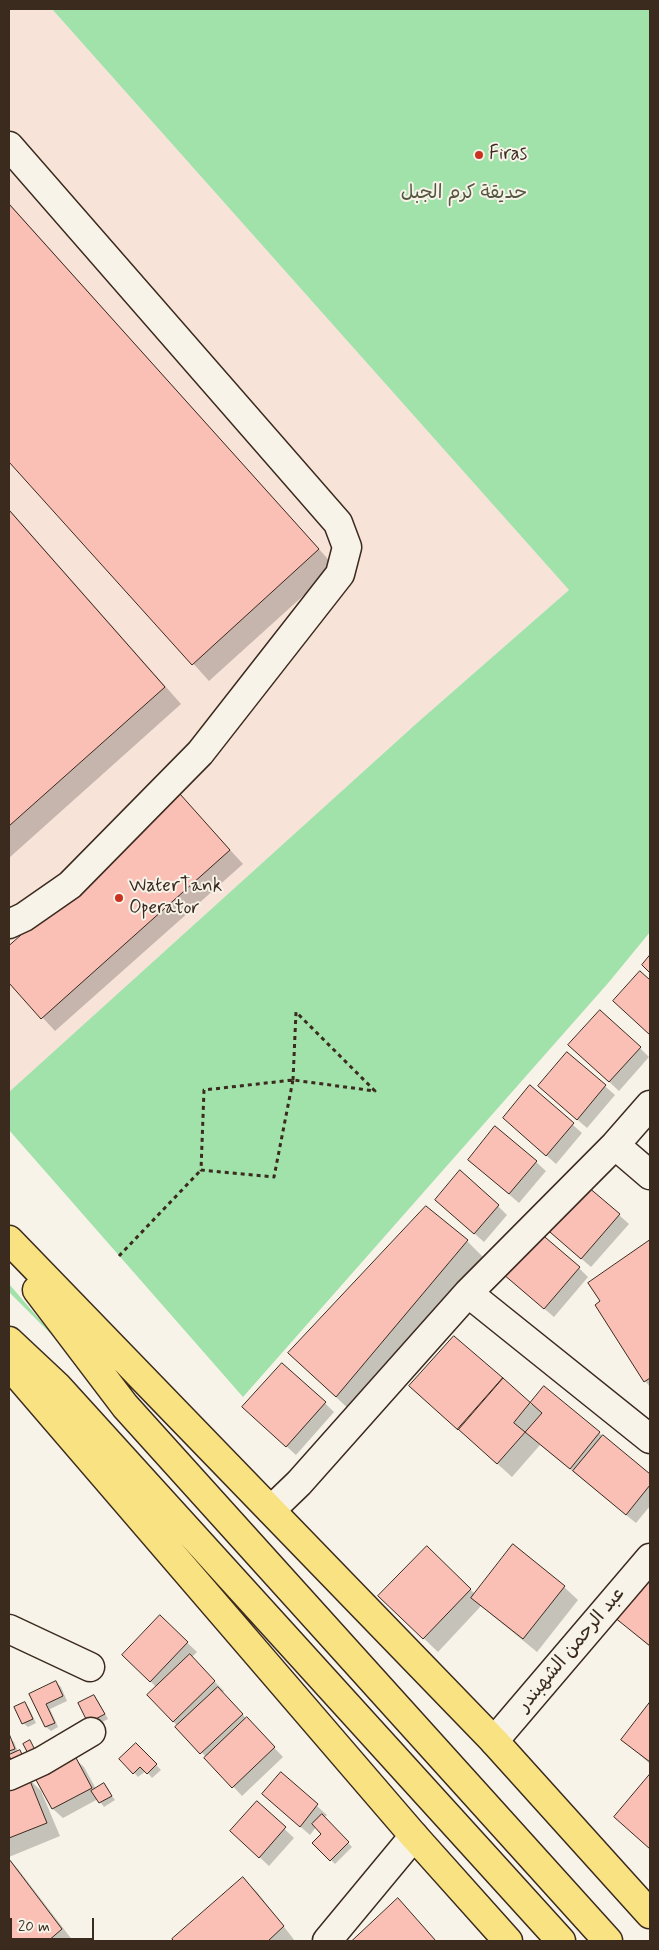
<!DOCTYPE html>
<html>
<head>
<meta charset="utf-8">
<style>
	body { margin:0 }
	#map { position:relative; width:659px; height:1950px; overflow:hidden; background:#f7f3e8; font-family:Mynerve,sans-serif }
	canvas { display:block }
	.frame { position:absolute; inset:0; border:10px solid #3b2a1e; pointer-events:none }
	.scale { position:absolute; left:10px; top:1918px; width:84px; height:22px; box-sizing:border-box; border:2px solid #3b2a1e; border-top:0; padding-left:6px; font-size:15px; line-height:18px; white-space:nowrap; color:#3b2a1e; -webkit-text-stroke:4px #f7f3e8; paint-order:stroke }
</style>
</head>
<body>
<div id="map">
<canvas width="659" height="1950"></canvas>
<div class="frame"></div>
<div class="scale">20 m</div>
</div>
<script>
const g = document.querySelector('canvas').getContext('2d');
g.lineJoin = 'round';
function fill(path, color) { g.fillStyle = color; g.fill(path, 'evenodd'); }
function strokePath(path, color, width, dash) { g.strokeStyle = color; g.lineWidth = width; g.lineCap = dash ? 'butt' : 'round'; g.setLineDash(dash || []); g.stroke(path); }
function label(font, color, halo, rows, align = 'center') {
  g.font = font + ' Mynerve,"Playpen Sans Arabic",sans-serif'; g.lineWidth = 4; g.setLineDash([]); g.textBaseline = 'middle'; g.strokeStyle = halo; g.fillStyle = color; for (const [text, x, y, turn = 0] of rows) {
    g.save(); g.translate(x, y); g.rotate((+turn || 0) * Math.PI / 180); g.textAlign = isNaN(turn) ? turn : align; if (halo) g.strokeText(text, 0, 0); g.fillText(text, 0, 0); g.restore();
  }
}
const built = new Path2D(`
	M9 9H52L569 590 417 723 9 1092Z`);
const green = new Path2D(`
	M52 9H650V932L609 982 243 1397 9 1130V1092L417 723 569 590Z
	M9 1284 59 1342 9 1292Z`);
const shadow = new Path2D(`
	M9 203 335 567 209 681 9 460Z
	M9 509 181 704 9 858Z
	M180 795 243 864 55 1031 9 981V948Z
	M640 973 650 982V1034L624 1010Z
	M640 1048 649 1057 619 1091 579 1054Z
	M567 1053 615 1095 587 1128 549 1095Z
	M530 1087 582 1133 556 1164 514 1127Z
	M469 1160 536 1162 546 1171 519 1203Z
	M582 1182 629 1224 591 1267 554 1235Z
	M436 1200 498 1206 507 1215 484 1242Z
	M427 1208 467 1241 484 1258 353 1413 307 1370Z
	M650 1242V1387L645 1381 602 1301 590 1283Z
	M579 1268 588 1277 554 1317 514 1283Z
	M411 1386 530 1404 599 1433 650 1475V1506L636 1523 540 1445 512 1477Z
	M325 1403 334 1412 296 1455 253 1416Z
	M513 1546 564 1587 578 1600 537 1652 481 1606 438 1652 393 1609 427 1547 475 1594Z
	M650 1574V1647L616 1617Z
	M160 1617 197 1652 191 1658 224 1691 222 1693 283 1757 242 1796 149 1695 157 1688 124 1655Z
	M56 1682 61 1687 67 1701 50 1709 58 1727 51 1731 46 1727 31 1694Z
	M94 1696 98 1701 108 1719 94 1726Z
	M25 1703 29 1708 36 1723 28 1727 23 1723Z
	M650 1704V1764L623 1740Z
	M9 1738 14 1742 18 1752 24 1756 9 1758Z
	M136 1744 161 1770 152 1778 146 1771 138 1777 121 1759Z
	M74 1758 84 1767 96 1789 104 1785 115 1800 104 1807 98 1799 63 1818 53 1809 37 1778Z
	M281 1774 327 1815 324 1818 352 1847 335 1864 314 1843 323 1834 316 1827 310 1835 273 1803Z
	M650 1776V1848L616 1817Z
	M28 1778 41 1791 60 1836 9 1857V1786Z
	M257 1803 294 1838 269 1866 241 1840Z
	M9 1859 18 1869 73 1941H12L9 1938Z
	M243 1879 257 1892 295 1941H176L174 1939Z
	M398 1900 436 1941H354Z`);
const building = new Path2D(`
	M9 204 319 549 192 665 9 462Z
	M9 510 165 687 9 826Z
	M180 794 230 850 41 1019 9 983V946Z
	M650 955V973L642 965Z
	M640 971 650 980V1035L613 1001Z
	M600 1010 641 1047 609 1082 568 1045Z
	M567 1052 606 1085 577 1120 538 1086Z
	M530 1085 574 1123 546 1156 503 1118Z
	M495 1126 537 1161 509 1194 468 1160Z
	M460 1170 499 1205 474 1234 435 1200Z
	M581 1181 620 1214 581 1259 543 1226Z
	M426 1206 468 1240 336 1397 288 1353Z
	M539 1232 580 1267 544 1309 503 1274Z
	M650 1240V1378L644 1382 595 1305 600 1301 588 1283Z
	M454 1336 503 1378 458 1430 409 1386Z
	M282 1363 326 1402 286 1447 242 1407Z
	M503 1378 542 1413 497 1464 458 1429Z
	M544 1386 600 1432 570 1469 514 1423Z
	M603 1435 650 1474V1485L626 1515 573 1471Z
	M513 1544 565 1586 523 1639 471 1598Z
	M427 1546 471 1589 423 1639 378 1596Z
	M650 1572V1646L614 1617Z
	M160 1615 188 1642 150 1682 122 1655Z
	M190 1654 215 1681 173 1722 147 1695Z
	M56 1681 63 1696 46 1704 55 1723 45 1727 29 1694Z
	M218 1687 243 1714 200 1754 175 1727Z
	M94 1695 105 1714 88 1723 78 1703Z
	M25 1702 33 1719 22 1724 14 1707Z
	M650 1702V1762L621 1740Z
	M247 1717 275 1747 232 1788 204 1758Z
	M10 1736 15 1749 9 1751V1737Z
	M30 1740 39 1758 32 1761 23 1744Z
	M136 1743 157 1764 147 1774 140 1767 133 1774 119 1759Z
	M20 1750 27 1766 15 1771 9 1755Z
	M75 1756 92 1788 52 1809 35 1778Z
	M281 1772 318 1804 300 1827 262 1794Z
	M650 1774V1849L614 1817Z
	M28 1776 47 1823 9 1838V1784Z
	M104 1783 112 1796 99 1803 91 1791Z
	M257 1801 286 1827 259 1858 230 1831Z
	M322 1814 349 1842 330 1861 312 1843 321 1834 312 1824Z
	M9 1859 62 1929 48 1941H10L9 1939Z
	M243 1877 284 1926 268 1941H174L172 1939Z
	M398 1898 436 1941H352Z`);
const path = new Path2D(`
	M293 1080 296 1012 375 1091 293 1080 204 1090 201 1170 274 1177 293 1080
	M119 1256 201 1170`);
const minor = new Path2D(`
	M9 146 338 523 347 547 340 574 200 753 70 885 24 917 9 924
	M615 1145 650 1175
	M468 1293 650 1439
	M271 1510 299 1483 468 1293 615 1145 650 1105
	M9 1629 90 1667
	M494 1741 650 1558
	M9 1776 42 1761 91 1732
	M327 1941 414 1836`);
const major = new Path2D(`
	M9 1240 494 1741 650 1914
	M37 1290 125 1406 608 1941
	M9 1341 57 1386 561 1941
	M9 1365 414 1836 508 1941`);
const markers = [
	[479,155,5,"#c8321e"],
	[119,898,5,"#c8321e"]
];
const poiNames = [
	["Firas",489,155],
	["WaterTank",129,887],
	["Operator",129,909]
];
const parkNames = [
	["حديقة كرم الجبل",464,194]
];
const streetNames = [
	["عبد الرحمن الشهبندر",572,1650,-50]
];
fill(built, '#f8e3d9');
fill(green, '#a1e1aa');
fill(shadow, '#0003');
fill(building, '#fabfb5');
strokePath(building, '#3b2a1e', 1);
strokePath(minor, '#3b2a1e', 31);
strokePath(major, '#3b2a1e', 31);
strokePath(path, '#3b2a1e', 3, [4, 4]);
strokePath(minor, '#f7f3e8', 28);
strokePath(major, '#f8e281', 28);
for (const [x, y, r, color] of markers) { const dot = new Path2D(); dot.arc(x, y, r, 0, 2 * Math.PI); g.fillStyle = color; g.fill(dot); strokePath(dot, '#f7f3e8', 2); }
label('19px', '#3b2a1e', '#f7f3e8', poiNames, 'left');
label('19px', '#545841', '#f7f3e8', parkNames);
label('19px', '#3b2a1e', '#f7f3e8', streetNames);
</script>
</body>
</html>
